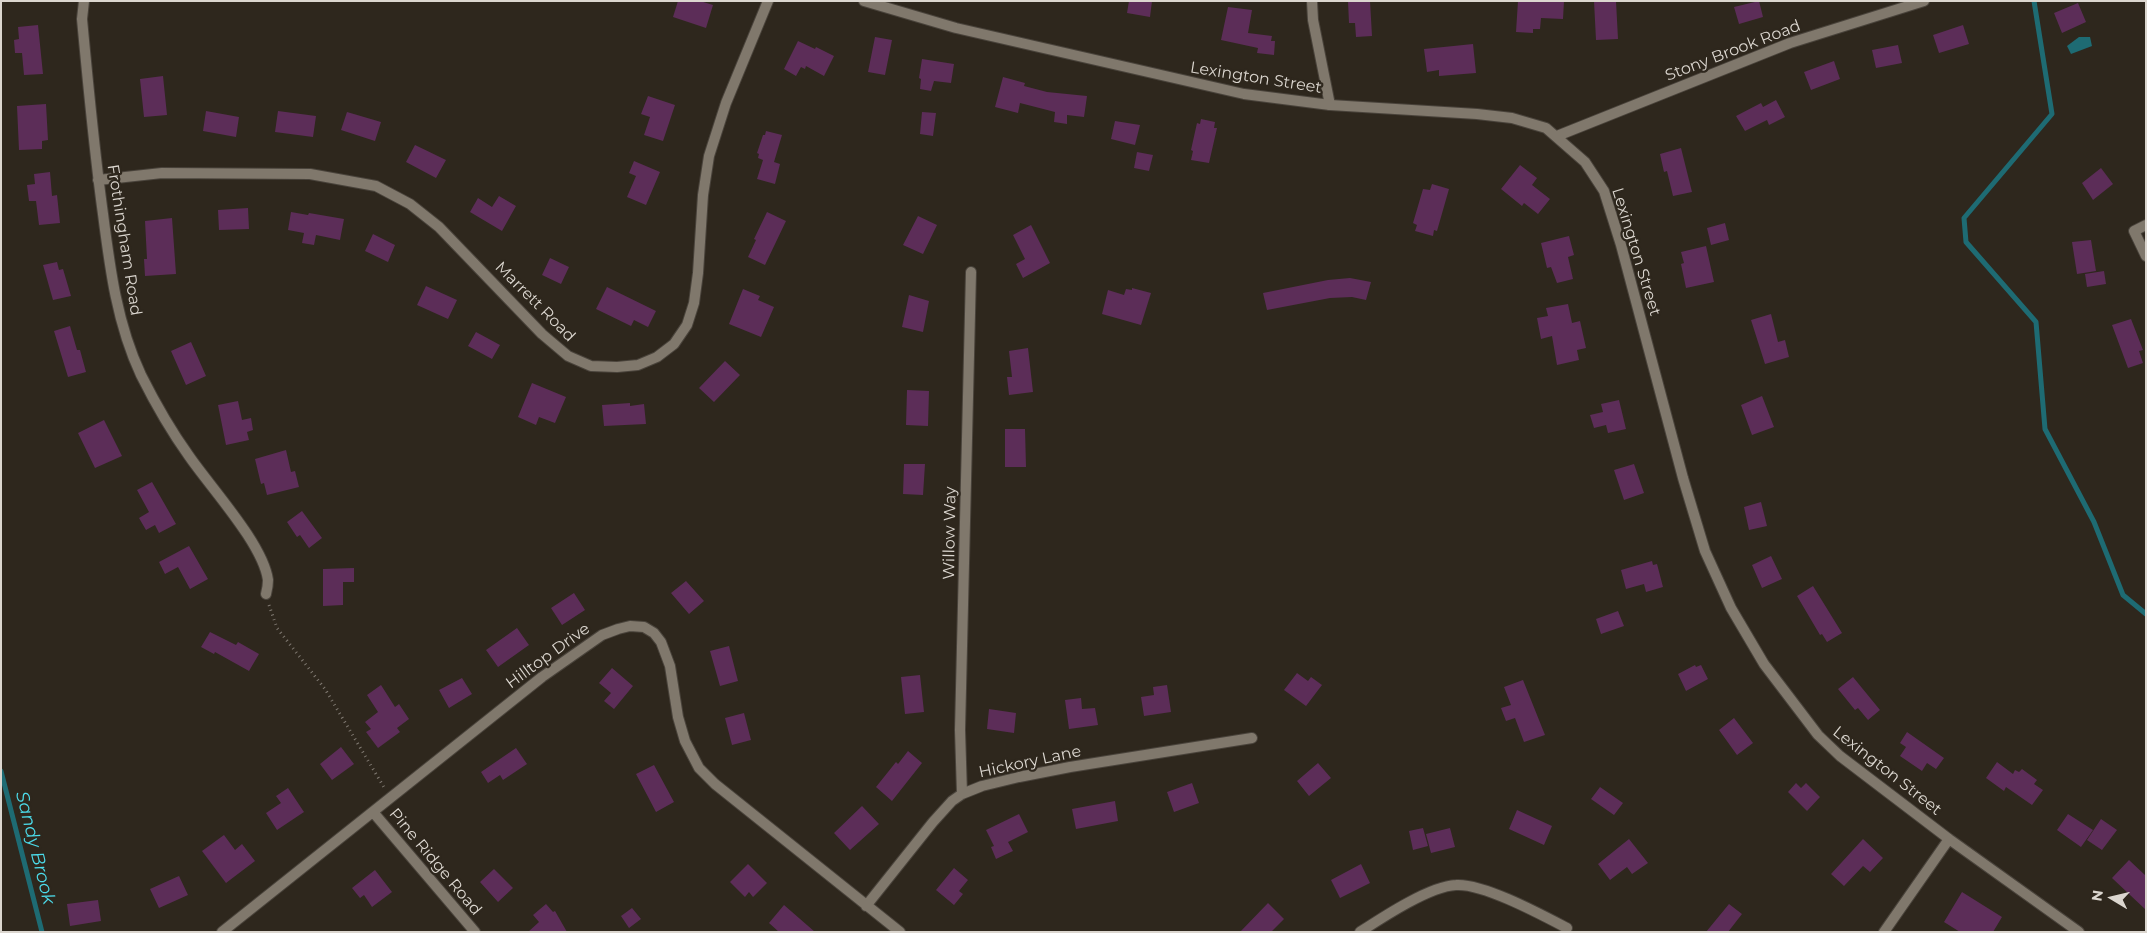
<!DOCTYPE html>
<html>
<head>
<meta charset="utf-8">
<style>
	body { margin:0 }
	#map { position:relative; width:2147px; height:933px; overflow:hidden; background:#2e271d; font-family:Montserrat,sans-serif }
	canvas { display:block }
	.frame { position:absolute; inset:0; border:2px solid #dbd6cf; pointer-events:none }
	.north { position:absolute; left:2087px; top:873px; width:50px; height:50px; -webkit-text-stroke:4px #2e271d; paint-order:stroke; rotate:279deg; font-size:14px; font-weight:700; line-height:20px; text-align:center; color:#dbd6cf }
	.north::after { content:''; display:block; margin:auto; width:18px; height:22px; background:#dbd6cf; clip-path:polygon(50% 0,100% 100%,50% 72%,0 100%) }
</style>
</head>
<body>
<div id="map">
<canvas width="2147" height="933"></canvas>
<div class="frame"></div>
<div class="north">N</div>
</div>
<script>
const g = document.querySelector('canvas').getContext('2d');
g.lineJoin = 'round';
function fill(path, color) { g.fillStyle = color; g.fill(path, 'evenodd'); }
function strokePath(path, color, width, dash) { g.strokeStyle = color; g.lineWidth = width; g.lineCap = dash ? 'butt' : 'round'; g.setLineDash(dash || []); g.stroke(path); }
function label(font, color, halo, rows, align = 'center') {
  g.font = font + ' Montserrat,sans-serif'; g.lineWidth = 4.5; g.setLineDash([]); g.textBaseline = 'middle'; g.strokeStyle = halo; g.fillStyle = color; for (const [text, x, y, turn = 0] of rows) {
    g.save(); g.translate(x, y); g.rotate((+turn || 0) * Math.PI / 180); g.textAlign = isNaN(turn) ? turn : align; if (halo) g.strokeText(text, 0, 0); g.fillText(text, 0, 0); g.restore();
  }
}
const water = new Path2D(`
	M2079 37H2090L2092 46 2071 54 2067 46Z`);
const stream = new Path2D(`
	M2034 1 2052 114 1964 218 1966 242 2036 322 2045 429 2094 522 2123 595 2146 614
	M1 771 42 932`);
const building = new Path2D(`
	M678 1H700L713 5 706 28 673 17Z
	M1129 1H1152L1150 17 1127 13Z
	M1348 1H1370L1372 36 1356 37 1355 23H1349Z
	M1518 1H1564L1563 19 1541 18 1540 29H1533V33L1516 32Z
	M1594 1H1616L1618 39 1596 40Z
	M1759 1 1763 17 1739 24 1734 7Z
	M2078 3 2086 22 2062 33 2054 13Z
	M1228 7 1252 10 1248 33 1272 36 1271 41H1275L1274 55 1257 53 1258 48 1221 40Z
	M38 25 43 74 24 75 22 53H15L14 40 19 39 18 27Z
	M1963 25 1969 44 1939 53 1933 35Z
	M875 37 892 40 885 75 868 72Z
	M798 41 815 49 816 47 834 56 824 76 806 66 805 69 801 67 796 76 784 69Z
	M1473 44 1476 73 1439 76V70L1427 72 1424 49Z
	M1898 45 1902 63 1876 68 1872 50Z
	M922 59 954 64 951 83 934 81 931 91 920 89 921 79 919 78Z
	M1834 61 1840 79 1811 90 1804 72Z
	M163 76 167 115 144 117 140 79Z
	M1003 77 1025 83 1024 86 1047 92 1087 96 1084 117 1067 115V124L1054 122 1055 112 1020 103 1018 113 995 107Z
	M648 96 675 105 663 141 644 135 650 117 641 114Z
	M1776 100 1785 117 1769 125 1767 120 1745 131 1736 116 1761 103 1763 107Z
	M46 104 48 140 42 141V149L19 150 17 106Z
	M206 111 239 117 236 137 203 131Z
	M278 111 316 116 313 137 275 132Z
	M347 112 381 122 375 141 341 130Z
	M922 112 936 113 933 136 920 134Z
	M1201 119 1215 122 1214 128H1217L1209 163 1191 160 1193 151 1191 150 1197 123 1200 124Z
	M1115 121 1140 125 1135 145 1111 139Z
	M766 131 782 135 774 162 780 164 775 184 757 179 763 160 758 158 759 154 757 153 763 135H765Z
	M415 145 446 160 436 178 406 162Z
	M1681 148 1692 192 1673 196 1667 171 1664 172 1660 154Z
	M1137 152 1153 155 1149 171 1134 168Z
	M634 161 660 172 646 205 627 197 636 176 629 173Z
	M1520 165 1537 178 1532 185 1550 199 1538 214 1524 203 1522 206 1501 189Z
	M2101 168 2113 184 2093 200 2082 183Z
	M50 172 52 196 57 195 60 223 39 225 36 201H29L27 185 35 184 34 174Z
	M1432 184 1449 189 1437 231 1434 230 1433 236 1415 231 1417 225 1413 223 1423 189 1430 190Z
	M499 196 516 206 502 231 470 212 478 198 492 207Z
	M248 208 249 229 219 230 218 210Z
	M291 212 308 215 309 213 344 219 340 240 316 235 314 245 302 243 304 233 288 230Z
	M767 212 786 221 765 265 748 257 756 240 754 239Z
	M918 216 937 225 923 254 903 245Z
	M172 218 176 274 145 276 144 259H147L145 221Z
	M1725 223 1729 240 1711 245 1707 228Z
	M1031 225 1050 263 1023 278 1016 264 1025 259 1013 235Z
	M373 234 395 245 388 262 365 251Z
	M1569 236 1574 255 1568 257 1573 279 1557 283 1551 267 1547 268 1541 243Z
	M2091 240 2096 271 2077 274 2072 242Z
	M1706 246 1714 282 1686 288 1681 264 1684 263 1681 252Z
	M550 258 569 267 561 284 542 275Z
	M57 262 59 270 63 269 71 296 53 300 43 265Z
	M2104 271 2106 284 2087 287 2085 274Z
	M1350 278 1371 282 1366 300 1352 297 1330 298 1267 310 1263 293 1328 280Z
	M426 286 457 300 448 319 417 305Z
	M607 287 656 311 648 327 634 320 631 326 596 309Z
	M1132 288 1151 293 1141 325 1102 314 1108 290 1124 295 1126 289 1132 290Z
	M743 289 760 296 758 300 774 307 761 337 729 324Z
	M909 295 929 301 923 332 902 327Z
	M1568 304 1572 323 1580 321 1586 348 1577 350 1579 360 1557 365 1552 336 1541 339 1537 318 1548 316 1546 308Z
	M1771 314 1778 342 1785 340 1789 357 1765 364 1751 320Z
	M2131 319 2143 350 2139 351 2143 363 2128 368 2112 325Z
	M70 326 77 350H80L86 372 68 377 54 331Z
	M476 332 500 345 492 359 468 346Z
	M191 342 206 376 186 385 171 351Z
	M1028 348 1033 392 1009 395 1007 377H1012L1009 351Z
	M725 361 740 375 714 402 699 388Z
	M532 383 566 397 555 423 539 417 536 425 518 417Z
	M907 390 929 391 928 426 906 425Z
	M1762 396 1774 427 1752 435 1741 405Z
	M1619 400 1626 429 1608 433 1606 425 1594 428 1590 415 1603 412 1601 404Z
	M238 401 242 420 251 418 253 430 247 432 249 440 226 445 218 405Z
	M630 403V406L644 404 646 424 604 426 602 405Z
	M104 420 122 456 95 468 78 433Z
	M1005 429H1025L1026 467H1005Z
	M286 450 291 472 295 471 299 487 267 495 264 483 261 484 255 459Z
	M904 464H925L923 495 903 494Z
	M1634 464 1644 493 1624 500 1614 470Z
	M152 482 176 524 159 533 155 525 146 530 139 518 149 512 137 490Z
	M1761 502 1767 526 1749 530 1744 507Z
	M302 511 322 538 309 548 300 535 297 537 287 522Z
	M189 546 208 579 190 589 178 567 165 574 159 562Z
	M1771 556 1782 579 1762 588 1752 565Z
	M1652 561 1653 565 1657 564 1663 587 1646 592 1644 584 1626 589 1621 570Z
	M354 568V582H343V605L323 606V569Z
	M686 581 704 601 689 614 671 593Z
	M1813 586 1842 633 1827 642 1822 634 1820 635 1797 596Z
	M574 593 585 610 562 625 551 608Z
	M1618 611 1624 626 1601 634 1596 619Z
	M517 628 529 645 498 667 486 650Z
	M210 632 236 645 238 642 259 654 249 671 215 652 214 654 201 647Z
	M729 646 738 681 720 686 710 651Z
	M1695 665 1696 667 1701 665 1708 679 1686 691 1678 674Z
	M612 668 633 686 614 709 604 701 611 693 599 683Z
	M1297 673 1308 681 1311 677 1322 685 1306 706 1284 690Z
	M920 675 924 712 905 714 901 677Z
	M1853 677 1880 710 1868 720 1858 708 1855 710 1838 689Z
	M462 678 472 694 449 708 439 690Z
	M1523 680 1545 735 1524 742 1515 718 1506 721 1501 708 1511 705 1504 687Z
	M381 685 395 707 399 704 409 719 397 728 400 732 378 748 366 732 371 729 365 722 378 712 367 695Z
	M1167 685 1171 712 1144 716 1141 697 1154 695 1153 687Z
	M1081 698 1082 709 1095 708 1098 725 1069 729 1065 700Z
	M989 709 1016 713 1014 733 987 729Z
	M744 713 751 740 732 745 725 718Z
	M1734 718 1753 743 1737 755 1719 730Z
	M1907 732 1944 758 1936 769 1927 763 1922 771 1900 756 1906 747 1900 743Z
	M341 747 354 764 332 780 320 764Z
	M516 748 527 764 503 780 500 775 488 783 481 772Z
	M908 751 922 763 892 801 876 787 896 762 898 764Z
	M1997 762 2013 774 2015 770 2019 772 2022 769 2037 780 2034 784 2043 790 2032 805 2006 787 2004 791 1986 778Z
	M1318 763 1331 778 1309 796 1297 781Z
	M654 765 674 802 656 812 636 774Z
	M1192 783 1199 803 1174 812 1167 792Z
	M1796 783 1801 788 1806 783 1820 797 1807 811 1788 792Z
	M1600 787 1623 803 1614 815 1591 799Z
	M288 788 304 812 277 830 266 813 281 803 276 796Z
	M1115 801 1118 821 1076 829 1072 809Z
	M862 806 879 824 850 850 834 833Z
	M1517 810 1552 826 1544 845 1509 829Z
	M1019 814 1028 832 1008 842 1013 851 996 859 991 847 994 846 986 830Z
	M2068 814 2093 830 2081 847 2057 830Z
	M2101 819 2117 830 2102 850 2087 840Z
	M1423 828 1428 846 1413 850 1409 831Z
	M1450 828 1455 847 1431 853 1426 834Z
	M224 835 235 850 242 844 255 861 226 883 202 851Z
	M1629 839 1648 863 1632 874 1627 867 1610 880 1598 864Z
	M1863 839 1883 858 1870 872 1863 866 1844 886 1831 874Z
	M2129 860 2146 876V910L2112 878Z
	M748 864 767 883 753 897 749 892 745 897 730 882Z
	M1361 864 1370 883 1340 898 1331 880Z
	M954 868 968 880 959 891 963 894 954 905 936 890Z
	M494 869 513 888 498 902 480 882Z
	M375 870 392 892 372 907 364 895 360 898 352 888Z
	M179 876 188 895 159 908 150 889Z
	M1962 892 2002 917 1993 932H1960L1944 922Z
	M98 900 101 921 70 926 67 904Z
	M1268 903 1284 919 1271 932H1240Z
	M546 904 553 912 555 911 567 932H528L539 922 533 915Z
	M1729 904 1742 914 1728 932H1706Z
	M784 905 815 932H779L769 923Z
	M632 908 641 919 629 928 621 916Z`);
const path = new Path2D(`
	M269 605 277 628 325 689 385 789`);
const minor = new Path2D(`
	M84 1 82 19C88 84 94 149 103 214 110 269 117 324 141 375 155 403 171 431 189 456 211 488 263 544 268 580 268 584 267 590 266 594
	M1312 1 1313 20 1330 105
	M98 180 162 173 310 174 376 186 410 204 439 227 542 334 568 356 591 366 617 367 638 365 657 357 674 344 687 325 694 303 698 273 703 195 709 156 726 103 768 1
	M2146 225 2134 231 2146 256
	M962 794 960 730 971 272
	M373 812 475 932
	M866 906 933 822 952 801 962 794 982 786 1019 777 1070 767 1252 738
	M222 932 542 677 602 635 618 629 630 626 644 627 654 633 661 642 670 666 678 717 685 741 699 768 715 784 900 932
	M1360 932C1383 917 1430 886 1456 885 1483 883 1542 915 1567 928`);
const tertiary = new Path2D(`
	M864 1 956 28 1244 94 1330 105 1477 114 1512 118 1546 128 1585 162 1604 191 1621 245 1683 478 1705 551 1731 608 1764 664 1818 735 1840 756 1949 839 2079 932
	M1557 136 1790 43 1924 1
	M1884 932 1949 839`);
const streetNames = [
	["Stony Brook Road",1733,51,-21],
	["Lexington Street",1256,78,9],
	["Frothingham Road",124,240,81],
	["Lexington Street",1636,252,73],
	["Marrett Road",535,302,45],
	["Willow Way",950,533,-89],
	["Hilltop Drive",548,656,-36],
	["Hickory Lane",1030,762,-12],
	["Lexington Street",1887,771,38],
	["Pine Ridge Road",435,862,50]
];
const waterNames = [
	["Sandy Brook",35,848,76]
];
fill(water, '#1e6b73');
strokePath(stream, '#1e6b73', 5);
fill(building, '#5c2d58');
strokePath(minor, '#49433b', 12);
strokePath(tertiary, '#49433b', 12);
strokePath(path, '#807a72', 3, [1, 4]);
strokePath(minor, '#80786c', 10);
strokePath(tertiary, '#80786c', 10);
label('16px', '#dbd6cf', '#2e271d', streetNames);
label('italic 18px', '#4cdbea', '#2e271d', waterNames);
</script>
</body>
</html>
